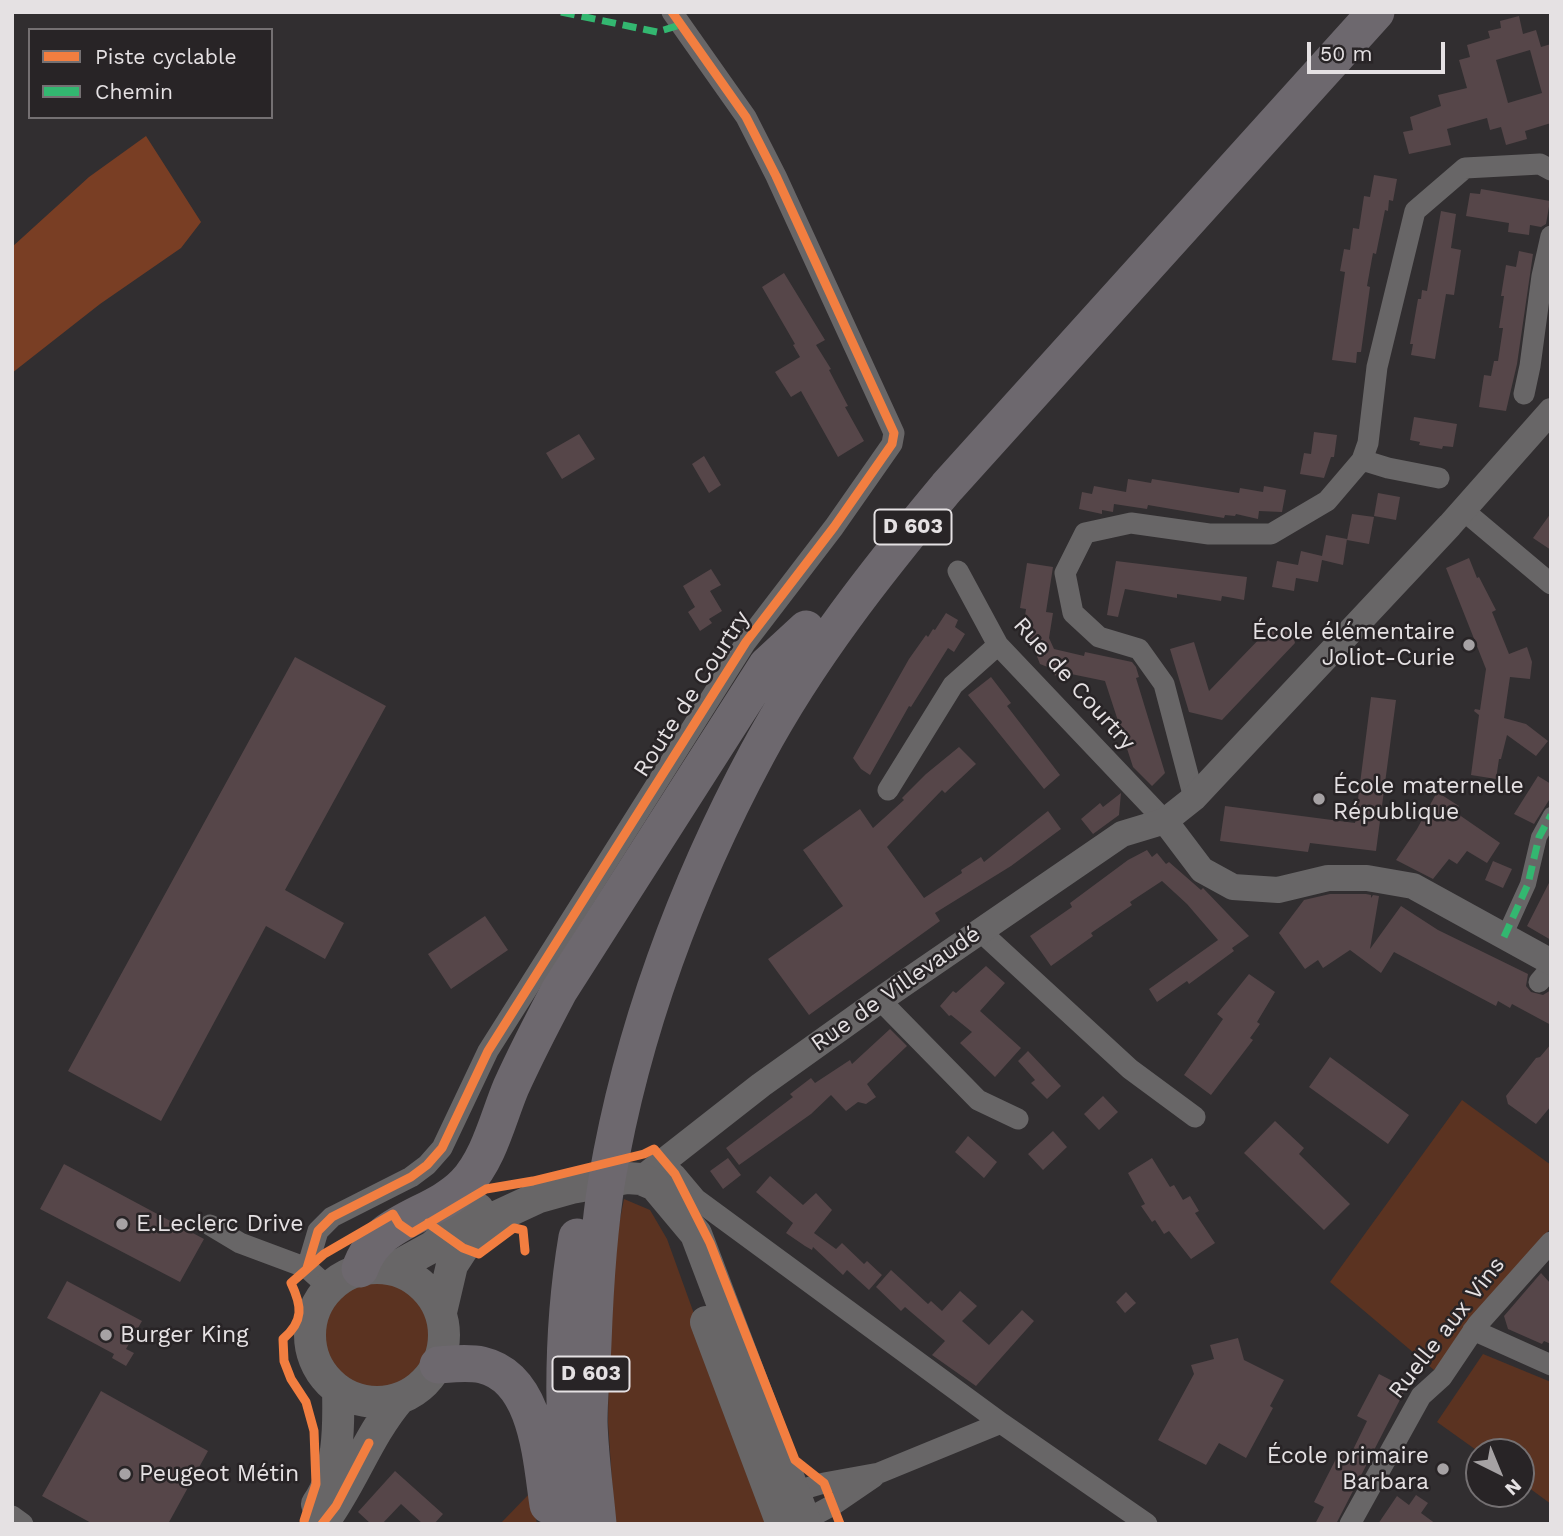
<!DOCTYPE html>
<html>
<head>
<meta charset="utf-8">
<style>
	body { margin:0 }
	#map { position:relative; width:1563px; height:1536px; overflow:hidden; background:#312e30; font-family:"Work Sans",sans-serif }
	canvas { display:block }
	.frame { position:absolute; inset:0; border:14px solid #e5e1e3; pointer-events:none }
	.legend { position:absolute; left:28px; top:28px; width:245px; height:91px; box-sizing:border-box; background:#282426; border:2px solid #747072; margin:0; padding:9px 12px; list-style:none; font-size:21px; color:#e5e1e3 }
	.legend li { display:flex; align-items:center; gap:14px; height:35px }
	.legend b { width:35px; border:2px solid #747072 }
	.north { position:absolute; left:1465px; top:1438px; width:70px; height:70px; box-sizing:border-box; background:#282426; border:2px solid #747072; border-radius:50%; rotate:137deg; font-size:19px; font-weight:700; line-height:28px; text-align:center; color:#e5e1e3 }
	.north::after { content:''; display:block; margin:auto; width:24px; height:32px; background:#a6a2a4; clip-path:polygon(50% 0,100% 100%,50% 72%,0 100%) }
	.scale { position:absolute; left:1307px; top:42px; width:138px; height:32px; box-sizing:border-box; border:4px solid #e5e1e3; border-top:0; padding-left:9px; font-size:21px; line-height:24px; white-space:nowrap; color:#e5e1e3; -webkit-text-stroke:5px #282426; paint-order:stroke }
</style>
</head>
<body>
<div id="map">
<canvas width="1563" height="1536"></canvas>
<div class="frame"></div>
<ul class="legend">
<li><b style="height:9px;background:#f27e40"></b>Piste cyclable</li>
<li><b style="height:9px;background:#33b770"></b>Chemin</li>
</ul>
<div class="north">N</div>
<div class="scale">50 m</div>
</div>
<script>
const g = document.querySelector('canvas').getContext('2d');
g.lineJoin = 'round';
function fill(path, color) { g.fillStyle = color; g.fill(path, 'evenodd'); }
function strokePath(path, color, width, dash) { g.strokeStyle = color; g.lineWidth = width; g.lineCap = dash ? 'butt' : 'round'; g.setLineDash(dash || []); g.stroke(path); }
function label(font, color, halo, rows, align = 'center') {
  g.font = font + ' "Work Sans",sans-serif'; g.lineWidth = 5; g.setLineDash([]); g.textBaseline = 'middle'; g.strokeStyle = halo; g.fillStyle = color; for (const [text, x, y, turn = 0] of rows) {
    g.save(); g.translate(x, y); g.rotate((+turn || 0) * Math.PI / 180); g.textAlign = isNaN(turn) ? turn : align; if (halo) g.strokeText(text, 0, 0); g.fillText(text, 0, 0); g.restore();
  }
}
const green = new Path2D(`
	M1462 1100 1551 1165V1228L1482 1308 1434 1370 1330 1282Z
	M624 1199 650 1210 667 1239 770 1524H615L608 1423 610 1271Z
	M324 1334a53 53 0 1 1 106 0a53 53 0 1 1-106 0Z
	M1483 1354 1551 1382V1504L1521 1482V1452H1479L1437 1422Z
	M531 1492 537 1524H500Z`);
const forest = new Path2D(`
	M146 136 201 222 181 248 100 304 12 373V247L89 177Z`);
const building = new Path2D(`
	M1519 16 1523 34 1536 30 1541 47 1551 44V123L1525 131 1527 139 1506 145 1501 127 1490 130 1487 118 1447 129 1451 145 1409 154 1403 132 1413 130 1410 117 1441 106 1438 95 1467 88 1459 60 1470 57 1467 45 1490 38 1488 31 1501 28 1500 21ZM1530 50 1542 93 1508 103 1496 60Z
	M1374 175 1397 179 1393 201 1389 200 1388 211 1385 210 1376 254 1373 253 1367 286 1370 287 1361 352H1357L1356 363 1332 360 1345 272 1340 271 1344 249 1350 250 1353 228 1359 229 1364 196 1370 197Z
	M1481 189 1550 201 1546 224 1541 227 1530 225 1529 235 1508 232 1509 223 1466 216 1470 193 1480 194Z
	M1441 211 1456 214 1451 248 1461 250 1454 295 1446 294 1435 359 1411 355 1413 344H1410L1418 299H1421L1422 290 1427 291Z
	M1519 251 1533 254 1517 364 1506 411 1479 407 1484 375 1491 376 1494 361H1498L1503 328H1499L1504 296H1501L1506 265 1516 267Z
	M784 273 825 340 816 345 831 369 829 370 848 406 845 407 864 441 838 457 801 391 791 397 775 372 800 357 793 345 795 344 762 287Z
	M1414 417 1457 424 1453 447 1443 446 1442 449 1419 445 1420 442 1410 440Z
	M1314 432 1337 435 1334 457H1331L1324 478 1300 474 1304 453 1311 454Z
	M579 434 595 459 562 479 546 453Z
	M704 456 721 485 709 493 692 464Z
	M1128 479 1151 483 1152 479 1239 493 1240 488 1263 492 1264 486 1286 490 1282 512 1259 511 1258 519 1236 514 1235 516 1225 515 1224 518 1148 505 1147 509 1114 504 1113 512 1102 510V514L1079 509 1082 492 1092 494 1094 486 1126 492Z
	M1378 493 1400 497 1396 520 1374 516Z
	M1551 513V550L1533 538Z
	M1352 514 1374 517 1369 544 1347 540Z
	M1326 535 1347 539 1343 565 1322 560 1318 582 1296 578 1294 591 1272 587 1277 561 1298 565 1301 551 1322 556Z
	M1469 558 1477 578 1479 577 1496 610 1492 612 1509 654 1527 647 1532 662 1530 679 1510 677 1504 718 1526 724 1548 741 1536 756 1507 735 1501 759H1499L1496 779 1471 775 1479 715 1474 711 1475 709 1480 710 1486 669 1446 568Z
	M1116 561 1247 577 1244 600 1222 596 1221 601 1177 594V598L1125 589 1118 617 1107 615Z
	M1027 563 1053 567 1046 612 1053 613 1049 638 1054 649 1084 656 1085 652 1132 662 1136 667 1139 677 1136 678 1165 773 1152 786 1133 767 1105 681 1071 674 1070 679 1054 675 1055 670 1040 664 1027 631H1023L1026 609 1020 608Z
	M711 569 721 585 710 591 722 611 709 619 712 623 700 631 688 612 695 607 683 586Z
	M946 613 958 620 955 627 965 634 954 652 948 648 911 707 909 706 870 775 861 769 853 758 909 659 926 635 928 637 933 629 935 630Z
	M1290 625 1295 643 1222 720 1189 712 1170 649 1194 642 1209 691 1265 633Z
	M295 657 386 706 285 890 344 923 325 959 266 926 161 1121 68 1071Z
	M991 677 1011 703 1007 706 1060 775 1044 789 968 695Z
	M1371 697 1396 700 1376 851 1310 843 1308 852 1220 841 1225 806 1355 823Z
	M959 747 976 764 945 793 942 790 887 847 924 898 962 873 961 870 981 857 984 862 1048 811 1061 829 1011 866 935 913 940 921 809 1015 768 959 843 906 803 850 860 809 873 828 904 800 902 798 926 774Z
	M1538 776 1551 784V797L1534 824 1514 814Z
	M1437 792 1459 806 1455 812 1500 843 1487 863 1467 851 1457 864 1449 859 1433 879 1396 860 1417 829Z
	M1121 793 1119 815 1093 834 1081 819 1100 803 1103 807Z
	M1147 850 1152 857 1157 853 1166 864 1169 862 1201 890 1203 888 1249 936 1232 948 1234 951 1189 984 1187 981 1157 1002 1149 989 1218 940 1187 904 1162 881 1130 902 1132 905 1091 933 1093 936 1051 966 1030 936 1072 907 1070 903 1128 860Z
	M1493 861 1512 869 1503 888 1485 880Z
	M1551 879V940L1527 926Z
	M1330 894H1366L1371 895V898L1373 895 1379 896 1370 949 1401 906 1438 930 1528 974 1526 986 1531 992 1543 995 1551 990V1025L1512 1004 1510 1008 1498 1001 1496 1006 1394 952 1381 973 1350 950 1323 968 1318 960 1305 969 1279 933 1304 900Z
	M485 916 508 950 451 989 428 954Z
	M986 966 1005 983 980 1011 1021 1048 995 1077 960 1043 972 1032 951 1015 949 1016 940 1006 953 991 956 993Z
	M1249 974 1275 992 1257 1022 1260 1024 1250 1038 1253 1040 1211 1095 1184 1075 1223 1019 1217 1014Z
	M890 1029 907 1046 867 1084 876 1097 866 1104 858 1102 846 1111 831 1095 811 1114 739 1165 726 1148 793 1097 790 1094 811 1078 815 1083 850 1060 852 1064Z
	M1551 1044V1106L1536 1124 1508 1104 1506 1096 1536 1058 1540 1057Z
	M1028 1051 1061 1086 1047 1099 1031 1083 1035 1080 1018 1061Z
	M1330 1057 1409 1115 1388 1144 1309 1087Z
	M1103 1096 1118 1112 1099 1130 1084 1114Z
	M1275 1121 1304 1148 1299 1154 1350 1204 1324 1230 1244 1153Z
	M1053 1131 1067 1147 1043 1170 1028 1154Z
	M968 1136 997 1162 984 1178 955 1152Z
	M728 1158 741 1175 723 1189 710 1171Z
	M1152 1158 1170 1187 1174 1185 1183 1200 1190 1196 1199 1211 1195 1213 1215 1243 1191 1259 1169 1231 1164 1234 1155 1220 1152 1222 1141 1206 1145 1204 1128 1173Z
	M64 1164 204 1239 180 1282 40 1209Z
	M770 1176 803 1205 816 1193 832 1210 814 1233 836 1249 842 1243 864 1264 867 1261 882 1275 869 1290 847 1270 843 1275 813 1247 812 1250 805 1246 786 1233 793 1223 756 1192Z
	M891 1270 928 1304 931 1301 942 1311 960 1291 977 1306 962 1321 989 1345 1022 1310 1034 1321 976 1386 932 1355 945 1341 905 1307 901 1311 876 1287Z
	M1541 1273 1551 1284V1344L1544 1341 1542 1344 1508 1329 1504 1316Z
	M67 1281 142 1321 126 1349 134 1353 126 1366 112 1358 114 1354 47 1318Z
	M1126 1292 1136 1303 1125 1313 1116 1302Z
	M1238 1338 1244 1360 1284 1380 1270 1406 1273 1408 1246 1458 1219 1443 1206 1465 1158 1440 1194 1374 1191 1365 1214 1359 1210 1345Z
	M1379 1374 1406 1388 1336 1524H1315L1324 1507 1314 1502 1339 1453 1349 1458 1367 1421 1357 1416Z
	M101 1391 208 1451 168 1524H93L42 1496Z
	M395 1471 443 1514 434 1524H423L401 1504 382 1524H371L358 1512Z
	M1416 1495 1428 1503 1421 1513 1436 1524H1378L1397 1496 1409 1505Z`);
const pedestrian = new Path2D(`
	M1504 937 1528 884 1539 837 1551 815`);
const minor = new Path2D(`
	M1524 394 1530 366 1542 276 1551 236
	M1362 460 1388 468 1439 478
	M1463 510 1551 584
	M958 571 998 645 1165 821
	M888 790 953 685 998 645
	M1194 798 1164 684 1139 649 1099 637 1073 613 1065 573 1085 533 1131 523 1209 534H1271L1327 501 1362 460 1368 443 1377 367 1415 211 1465 168 1540 164 1551 170
	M980 931 1130 1069 1195 1117
	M1539 982 1551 968
	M880 1000 978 1100 1018 1119
	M675 1174 696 1199 1001 1423
	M210 1225 240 1243 307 1268 328 1287
	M307 1268 318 1231 332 1217 411 1177 427 1165 442 1148 488 1051 746 642 834 527 892 444 894 433 889 422 776 176 746 117 672 12
	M1473 1330 1551 1365
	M783 1495 824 1483 879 1473 1001 1423 1147 1524
	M12 1516 23 1524
	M798 1524 833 1505 874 1477
	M1350 1524 1421 1396 1442 1377 1477 1325 1551 1242`);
const tertiary = new Path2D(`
	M1165 821 1202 870 1233 887 1278 890 1328 878H1367L1413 886 1551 962
	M641 1179 761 1085 880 1000 1122 834 1165 821 1194 798 1450 525 1551 411`);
const secondary = new Path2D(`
	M310 1335a67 67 0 1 1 134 0a67 67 0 1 1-134 0Z
	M392 1269 432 1247 478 1209
	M441 1312 452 1265 463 1248 498 1216 539 1197 571 1188 627 1178 641 1179 655 1185 696 1234 806 1524
	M706 1322 782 1524
	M317 1504C339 1473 339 1427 338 1390
	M322 1524C352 1485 367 1436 400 1398`);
const trunk = new Path2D(`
	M360 1269C377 1218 432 1218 465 1184 489 1159 498 1118 511 1087 526 1054 542 1023 559 991L767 665 806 629
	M438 1365C452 1364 468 1362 482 1365 538 1378 541 1460 548 1505
	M573 1524C562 1429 561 1331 577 1237
	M598 1524C595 1490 590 1456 589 1422 589 1396 592 1369 593 1343 595 1288 598 1234 607 1179 632 1032 686 886 757 754 809 657 877 571 947 487L1376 12`);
const quiet = new Path2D(`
	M561 12 657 32 680 25
	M1504 937 1528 884 1539 837 1551 815`);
const cycleway = new Path2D(`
	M428 1223 463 1248 479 1254 514 1228 523 1230 525 1251
	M307 1268 318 1231 332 1217 411 1177 427 1165 442 1148 488 1051 746 642 834 527 892 444 894 433 889 422 776 176 746 117 672 12
	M304 1521 316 1484 314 1431 306 1402 291 1379 284 1361 283 1339C304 1321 302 1306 291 1283L324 1254 393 1214 399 1224 412 1233 486 1189 533 1181 644 1154 654 1149 675 1174 710 1243 795 1460 824 1483 840 1524
	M322 1524 336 1506 369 1443`);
const markers = [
	[1469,645,7,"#a6a2a4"],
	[1319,799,7,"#a6a2a4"],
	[122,1224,7,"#a6a2a4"],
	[106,1335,7,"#a6a2a4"],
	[1443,1469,7,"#a6a2a4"],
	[125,1474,7,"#a6a2a4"]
];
const shields = [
	[913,527,77],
	[591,1374,77]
];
const shieldNames = [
	["D 603",913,527],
	["D 603",591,1374]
];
const poiNames = [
	["École élémentaire",1455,632,"right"],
	["Joliot-Curie",1455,658,"right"],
	["École maternelle",1333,786],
	["République",1333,812],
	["E.Leclerc Drive",136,1224],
	["Burger King",120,1335],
	["École primaire",1429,1456,"right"],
	["Barbara",1429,1482,"right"],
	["Peugeot Métin",139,1474]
];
const streetNames = [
	["Rue de Courtry",1074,684,48],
	["Route de Courtry",692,694,-57],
	["Rue de Villevaudé",896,989,-35],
	["Ruelle aux Vins",1447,1328,-52]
];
fill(green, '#5b3321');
fill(forest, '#793e24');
fill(building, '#564649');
strokePath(pedestrian, '#686667', 16);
strokePath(minor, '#686667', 21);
strokePath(tertiary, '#686667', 26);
strokePath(secondary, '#686667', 32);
strokePath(trunk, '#6d686e', 37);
strokePath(quiet, '#33b770', 7, [14, 7]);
strokePath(cycleway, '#f27e40', 9);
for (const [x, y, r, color] of markers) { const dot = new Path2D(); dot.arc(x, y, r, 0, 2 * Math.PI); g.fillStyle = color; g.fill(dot); strokePath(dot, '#282426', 2.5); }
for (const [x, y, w] of shields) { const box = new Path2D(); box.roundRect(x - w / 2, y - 17.5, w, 35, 5); g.fillStyle = '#282426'; g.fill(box); strokePath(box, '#e5e1e3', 2); }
label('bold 21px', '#e5e1e3', null, shieldNames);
label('23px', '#e5e1e3', '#282426', poiNames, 'left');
label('23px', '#e5e1e3', '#282426', streetNames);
</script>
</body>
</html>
